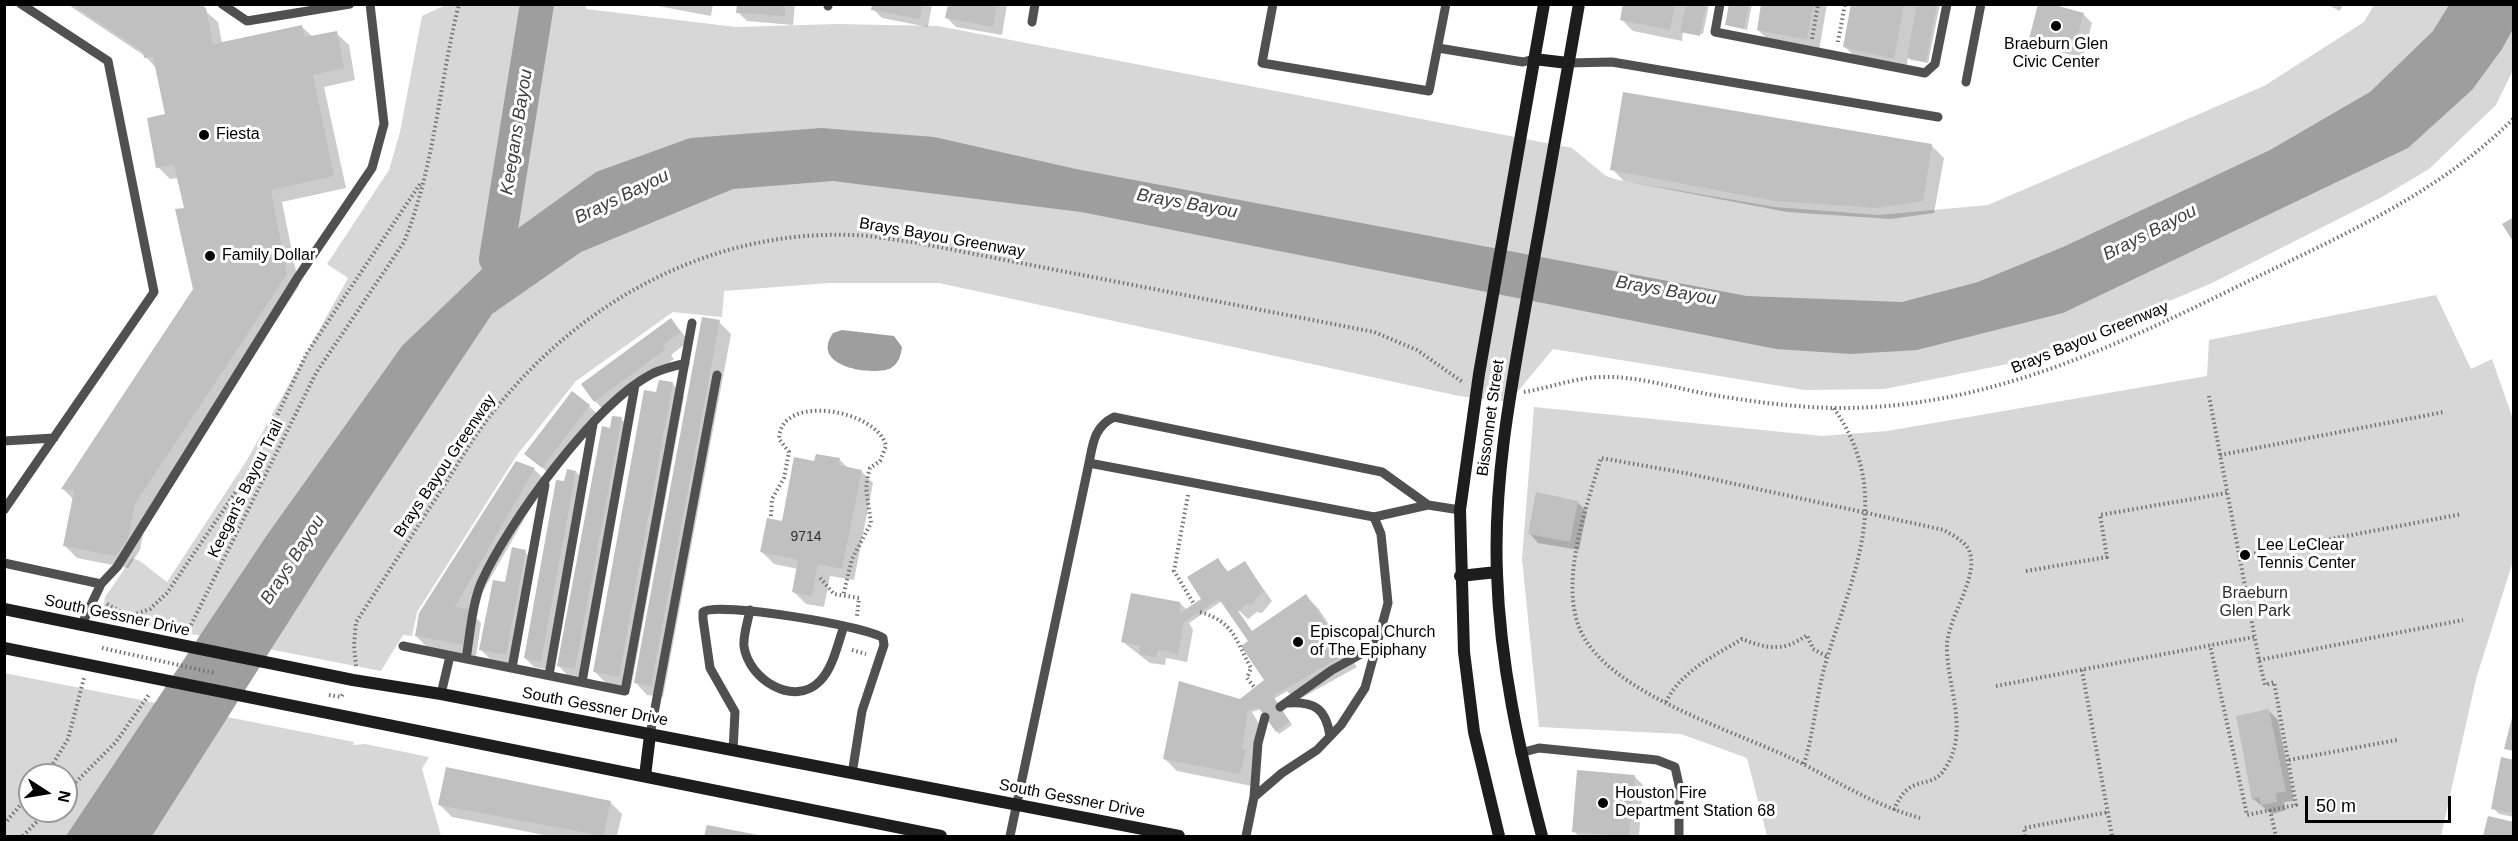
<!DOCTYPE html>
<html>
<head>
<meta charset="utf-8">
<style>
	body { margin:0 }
	#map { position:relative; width:2518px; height:841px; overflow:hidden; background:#fff; font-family:Arial,sans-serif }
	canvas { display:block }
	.frame { position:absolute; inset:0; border:6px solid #000; pointer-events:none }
	.north { position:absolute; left:18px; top:763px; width:60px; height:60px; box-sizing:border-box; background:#fff; border:2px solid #999; border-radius:50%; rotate:102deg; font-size:16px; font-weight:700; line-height:24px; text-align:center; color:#000 }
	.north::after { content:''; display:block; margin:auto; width:21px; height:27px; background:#000; clip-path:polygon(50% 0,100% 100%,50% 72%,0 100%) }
	.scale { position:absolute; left:2305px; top:796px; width:146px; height:27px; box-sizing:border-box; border:3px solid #000; border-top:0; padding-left:8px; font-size:18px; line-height:21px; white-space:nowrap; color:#000; -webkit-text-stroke:4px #fff; paint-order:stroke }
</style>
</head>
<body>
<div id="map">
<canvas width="2518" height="841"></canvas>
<div class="frame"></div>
<div class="north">N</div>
<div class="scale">50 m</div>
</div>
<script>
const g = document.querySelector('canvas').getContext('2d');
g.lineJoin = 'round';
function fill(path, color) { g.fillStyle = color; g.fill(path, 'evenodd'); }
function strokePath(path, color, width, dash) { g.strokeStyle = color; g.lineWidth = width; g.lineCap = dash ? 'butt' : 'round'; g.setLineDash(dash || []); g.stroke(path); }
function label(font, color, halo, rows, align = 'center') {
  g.font = font + ' Arial,sans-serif'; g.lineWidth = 6; g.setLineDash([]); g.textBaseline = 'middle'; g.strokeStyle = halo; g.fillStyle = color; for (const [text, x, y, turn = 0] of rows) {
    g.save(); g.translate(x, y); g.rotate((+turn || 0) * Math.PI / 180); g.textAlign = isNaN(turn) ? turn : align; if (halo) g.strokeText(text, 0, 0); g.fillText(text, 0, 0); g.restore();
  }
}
const green = new Path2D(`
	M446 5H586V9L736 27 837 24 938 26 1572 148 1606 176 1618 180 1775 207 1879 215 1988 205 2264 86 2364 22 2374 5H2513V70L2496 105 2429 169 2382 197 2212 283 2032 359 1885 389 1805 390 1553 349 1509 402 1459 396 939 283H829L724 291 722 317 673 312 576 381 517 455 417 612 412 636 403 635 381 671 110 618 103 614 105 597 132 558 140 561 167 582 247 460 348 278 327 264 389 170 400 132 422 16Z
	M2436 295 2471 369 2492 359 2514 422 2513 561 2476 679 2441 836H1767L1747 758 1681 734 1539 727 1522 559 1534 407 1822 436 1887 431 2207 376 2209 340Z
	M4 673 354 742 353 745 365 744 429 757 422 769 441 836H5ZM30 775H66V811H30Z`);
const water = new Path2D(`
	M2449 5H2513V29L2502 49 2472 90 2408 148 2063 313 1917 350 1851 354 1776 349 1081 212 833 181 733 189 581 252 492 314 326 563 152 836H66L267 535 402 346 504 248 517 229 596 172 690 138 821 128 934 137 1076 169 1747 296 1902 302 1978 282 2063 247 2270 150 2370 92 2433 31Z
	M842 330 894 336 902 347C901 355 899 363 891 368 878 376 808 369 833 333Z`);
const shadow = new Path2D(`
	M67 4H197L218 22 222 43 302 27 313 37 336 33 349 45 355 80 324 87 346 188 282 202 299 286 146 517 140 550 128 568 77 558 65 546 74 500 63 489 194 290 185 209 179 178 170 179 158 167 167 115 157 69 145 56Z
	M647 4H713L711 16Z
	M738 4H795L793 25 747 21 738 12Z
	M874 4H932L928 27 882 18 873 9Z
	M949 4H1007L1002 35 956 27 947 18Z
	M1624 4H1709L1703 34 1683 31 1682 41 1633 31 1621 19Z
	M1731 4H1752L1747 30 1727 25Z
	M1763 4H1827L1819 51 1770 42 1758 30Z
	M1853 4H1940L1928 63 1911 60 1908 57 1906 70 1857 59 1845 47Z
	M2326 4H2343L2340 11Z
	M2083 14 2092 23 2083 58 2040 47 2031 38Z
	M1932 146 1944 158 1934 213 1891 219 1787 212 1624 181 1612 169Z
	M671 320 689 341 671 355 674 359 604 410 595 401Z
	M719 322 731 334 663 697 647 695 635 682Z
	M672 383 684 396 631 688 606 683 594 671Z
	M589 406 598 415 552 476 526 454Z
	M621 419 630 428 584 677 567 675 558 665 611 430Z
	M840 460 849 469 861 471 873 483 854 580 830 576 824 607 806 604 794 592 798 569 774 564 762 552 783 523Z
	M534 469 546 481 471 612 481 623 476 656 428 648 416 636Z
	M576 472 585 481 550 670 534 667 525 658Z
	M1577 502 1587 511 1579 550 1538 543 1529 533Z
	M525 552 534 561 515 664 490 659 481 650Z
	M1217 560 1229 572 1245 563 1272 601 1262 613 1257 612 1248 619 1236 608 1252 632 1306 596 1318 608 1357 667 1296 701 1287 691 1274 699 1292 725 1279 734 1261 709 1252 712 1259 724 1252 786 1177 771 1165 759 1180 683 1240 700 1266 680 1250 642 1222 601 1189 623 1193 630 1187 662 1166 658 1165 665 1150 663 1123 642 1180 603 1187 610 1203 600Z
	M2269 711 2278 720 2294 801 2284 802 2286 810 2272 814 2253 799Z
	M2514 761V817L2499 814 2493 808Z
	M1634 776 1643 785 1639 836H1579L1573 831Z
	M610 802 622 814 617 836H549L452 817 440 805Z
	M708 827 755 836H706Z`);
const river = new Path2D(`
	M496 259 537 4`);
const building = new Path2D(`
	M71 4H200L206 8 213 44 302 25 305 37 337 31 344 68 313 75 334 176 271 190 287 274 135 504 128 538 116 556 63 546 74 491 61 489 193 289 175 209 184 208 174 165 156 168 147 118 165 114 153 57 144 58 143 52Z
	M737 4H785V16L736 13Z
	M872 4H922L920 19 871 10Z
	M948 4H997L993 27 945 18Z
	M1623 4H1675L1670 30 1620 20Z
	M1686 4H1706L1700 36 1680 32Z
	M1729 4H1749L1744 29 1725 25Z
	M1761 4H1814L1807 40 1757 30Z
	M1851 4H1904L1894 59 1843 47Z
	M1917 4H1937L1926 62 1907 58Z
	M2038 4H2051L2084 13 2074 50 2029 39Z
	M1623 92 1932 144 1923 201 1878 208 1774 201 1610 170Z
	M2514 217V243L2502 224Z
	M702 317 720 320 651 686 634 683Z
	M671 318 681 332 663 345 666 349 594 402 581 384Z
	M659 380 673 382 619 677 593 672 644 390 656 392Z
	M572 391 590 405 542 468 524 454Z
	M612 416 622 417 575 669 557 666 602 426 610 428Z
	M816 454 840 458 839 465 862 470 842 569 818 564 812 596 792 592 798 560 760 552 767 518 782 521 794 457 814 461Z
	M516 461 535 468 455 607 470 609 464 645 415 636 419 613Z
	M567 469 576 471 541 662 524 658 556 480 564 481Z
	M1536 492 1578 501 1570 542 1528 534Z
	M512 547 526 550 506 655 479 650 493 580 505 582Z
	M1218 558 1227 572 1245 561 1264 591 1255 599 1253 605 1247 604 1238 611 1252 631 1306 594 1346 654 1273 696 1290 722 1276 732 1258 707 1248 711 1242 749 1246 750 1240 774 1163 759 1179 681 1240 699 1264 680 1241 646 1248 641 1219 599 1184 622 1178 654 1158 650 1156 657 1139 654 1141 646 1121 642 1131 593 1180 602V613L1201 599 1187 577Z
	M2269 709 2286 792 2276 793 2277 802 2261 805 2259 797 2252 800 2236 716Z
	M2513 714H2514V751L2504 749Z
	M2501 757 2514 760V813L2491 809Z
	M446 767 611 801 603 836 438 805Z
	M1577 770 1635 775 1629 836 1572 832Z
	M2488 816 2514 822V836H2483Z
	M707 825 758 835V836H704Z`);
const path = new Path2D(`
	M1812 39 1818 4
	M1838 42 1845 4
	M1524 392C1550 388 1576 377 1603 377 1640 376 1677 389 1713 395 1755 402 1799 408 1841 408 1994 408 2131 339 2265 273 2352 231 2445 188 2514 118
	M2209 396 2259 660 2265 685 2274 682 2296 805 2247 815 2210 645
	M2220 455 2444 412
	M1188 495 1174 571 1194 604
	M771 516 772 499 784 478 789 452 779 439C780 392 878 410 886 446L880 461 870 468 868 475 866 488 871 523 852 559 843 596
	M2241 556 2462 514
	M2026 571 2107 557 2100 515 2227 493
	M820 578 834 594 859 598 857 616
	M107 604 126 615
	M1200 612C1234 622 1235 639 1251 668L1247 678 1254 687
	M124 618 150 609 167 593 252 468 307 353 420 184
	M187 633 316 373 404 242C435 166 439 83 459 4
	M102 648 215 673
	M852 650 866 654
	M2259 660 2463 620
	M356 666 354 645 356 622C385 578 413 533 442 489 458 464 472 439 490 416 575 305 707 230 850 235 871 235 892 240 913 242L1374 332 1417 350 1464 383
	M2082 670 2112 836
	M1996 686 2254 637
	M329 695 341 697 344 692
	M1666 702C1681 671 1714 656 1742 639 1767 649 1784 652 1807 635L1813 649 1828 657
	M2289 760 2397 740
	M1804 764C1814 732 1816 698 1825 665 1852 574 1896 496 1833 407
	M46 775 68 739 84 678
	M66 792 116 742 150 693
	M1894 810C1910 770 1931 793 1946 767 1970 729 1946 685 1947 645 1949 616 1974 585 1971 558 1970 543 1955 537 1944 530L1685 473 1601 458C1587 505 1560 578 1579 627 1605 695 1744 733 1805 765 1845 786 1875 805 1920 818
	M2270 810 2276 836
	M4 824 30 794
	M23 836 47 811
	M2025 836 2024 828 2109 812`);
const lane = new Path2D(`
	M222 4 247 21 350 4
	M1273 4 1262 63 1429 91 1446 4
	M1720 4 1715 32 1925 73 1935 64 1947 4
	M828 6V4
	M1032 22 1035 4
	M1438 48 1523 62 1534 59
	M1568 63 1612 62 1938 117
	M1966 82 1981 4
	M4 441 54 438
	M1089 463C1093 443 1094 427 1114 417L1382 472 1428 505
	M4 510 154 292 108 61 21 4
	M4 563 101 584
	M750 610C748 621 743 635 744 646 748 679 794 708 820 681 833 668 838 643 844 626
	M81 626 101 584 117 567 298 277 372 168 384 124 370 4
	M403 646 625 691 692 323
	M466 659C470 635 472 605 481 583 507 524 594 405 650 375 660 369 673 367 685 363
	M512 668 545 485
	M549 675 593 424
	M582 682 635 385
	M441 694 450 656
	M1287 703C1315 701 1326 709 1330 736
	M1280 707 1332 670 1368 650 1378 639
	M650 735 717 375
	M733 751 735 712 710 668 703 619V612C715 601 868 626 883 638L884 645 862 711 852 774
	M1520 753 1539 748 1657 760 1675 767 1679 785V836
	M1254 797 1258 743 1265 717
	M1010 836 1089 463 1374 517 1428 505 1460 510
	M1246 836 1254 797 1282 773 1317 750 1341 725 1365 688 1388 603 1381 534 1374 517`);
const secondary = new Path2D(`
	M1534 59 1568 63
	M1460 576 1497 572
	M4 609 353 680 441 694 1179 836
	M4 648 941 836
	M645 776 650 735
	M1499 836 1474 732 1464 652 1460 510 1479 374 1544 4
	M1542 836C1519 749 1500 664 1497 574 1493 475 1513 378 1530 281 1547 189 1562 97 1579 4`);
const markers = [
	[2056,26,6,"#000"],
	[204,135,6,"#000"],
	[210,256,6,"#000"],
	[2245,555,6,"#000"],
	[1298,642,6,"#000"],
	[1603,803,6,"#000"]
];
const numberNames = [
	["9714",806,537]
];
const poiNames = [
	["Braeburn Glen",2056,45,"center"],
	["Civic Center",2056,63,"center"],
	["Fiesta",216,135],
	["Family Dollar",222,256],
	["Lee LeClear",2257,546],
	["Tennis Center",2257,564],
	["Episcopal Church",1310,633],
	["of The Epiphany",1310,651],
	["Houston Fire",1615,794],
	["Department Station 68",1615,812]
];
const streetNames = [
	["Brays Bayou Greenway",942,238,10],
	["Brays Bayou Greenway",2090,338,-22],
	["Bissonnet Street",1491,418,-82],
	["Brays Bayou Greenway",445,466,-56],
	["Keegan's Bayou Trail",246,489,-64],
	["South Gessner Drive",117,616,12],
	["South Gessner Drive",595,707,11],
	["South Gessner Drive",1072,799,11]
];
const parkNames = [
	["Braeburn",2255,594],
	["Glen Park",2255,612]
];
const waterNames = [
	["Keegans Bayou",517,132,-81],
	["Brays Bayou",622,197,-26],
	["Brays Bayou",1187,204,10],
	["Brays Bayou",2150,233,-27],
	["Brays Bayou",1666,291,10],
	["Brays Bayou",293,560,-57]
];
fill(green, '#d7d7d7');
fill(water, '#9e9e9e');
fill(shadow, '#0003');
strokePath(river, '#9e9e9e', 34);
fill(building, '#c0c0c0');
strokePath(path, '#727272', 4, [1.5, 3]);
strokePath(lane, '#505050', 9);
strokePath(secondary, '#1d1d1d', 12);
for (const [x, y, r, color] of markers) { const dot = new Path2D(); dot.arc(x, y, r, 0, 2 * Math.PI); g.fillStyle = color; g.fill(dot); strokePath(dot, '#fff', 2); }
label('14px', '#303030', null, numberNames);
label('16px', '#000', '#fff', poiNames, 'left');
label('16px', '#000', '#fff', streetNames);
label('16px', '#2e2e2e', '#fff', parkNames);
label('italic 18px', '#3f3f3f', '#fff', waterNames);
</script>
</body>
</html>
